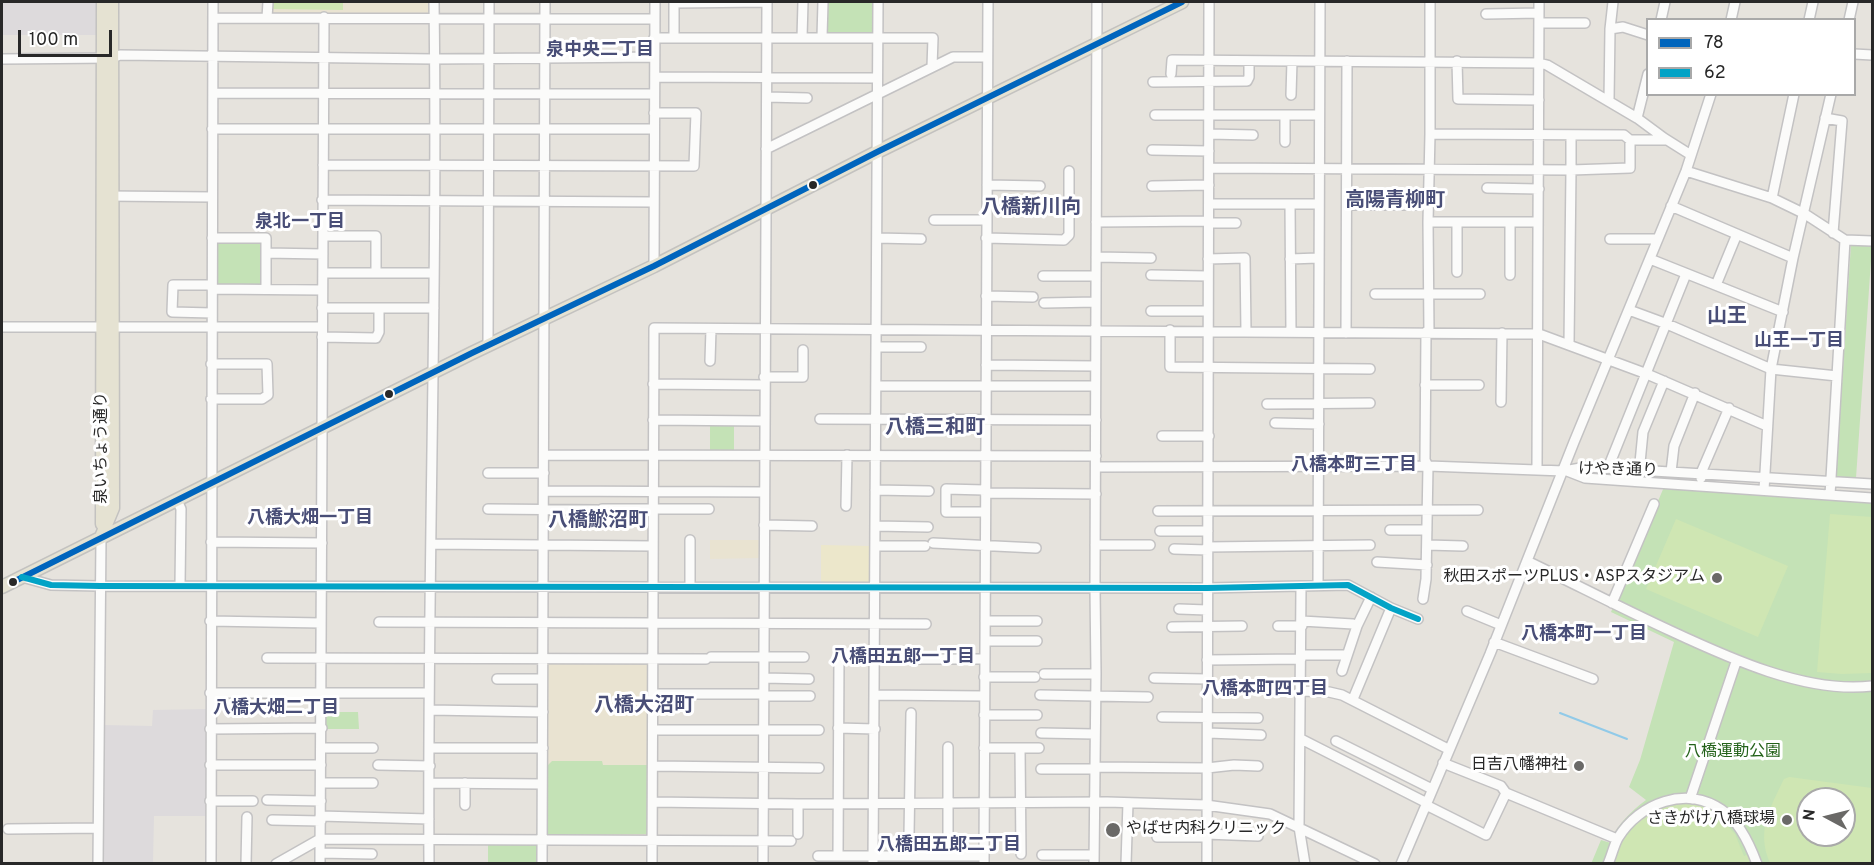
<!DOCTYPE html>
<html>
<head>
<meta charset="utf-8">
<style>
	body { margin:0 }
	#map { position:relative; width:1874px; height:865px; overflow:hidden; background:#e6e3dd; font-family:Overpass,sans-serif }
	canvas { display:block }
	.frame { position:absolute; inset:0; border:3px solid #282828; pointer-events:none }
	.legend { position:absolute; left:1646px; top:18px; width:210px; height:78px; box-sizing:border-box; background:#fff; border:2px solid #a9a9a9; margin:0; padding:8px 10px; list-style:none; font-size:18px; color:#282828 }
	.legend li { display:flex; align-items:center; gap:12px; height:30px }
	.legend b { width:30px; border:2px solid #a9a9a9 }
	.north { position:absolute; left:1796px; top:787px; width:60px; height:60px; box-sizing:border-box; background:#fff; border:2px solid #a9a9a9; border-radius:50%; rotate:277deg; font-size:16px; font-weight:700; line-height:24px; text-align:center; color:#282828 }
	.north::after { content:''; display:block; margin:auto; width:21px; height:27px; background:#6a6967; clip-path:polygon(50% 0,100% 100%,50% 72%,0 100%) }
	.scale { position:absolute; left:18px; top:30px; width:94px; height:27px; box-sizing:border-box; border:3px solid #282828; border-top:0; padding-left:8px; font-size:18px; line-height:21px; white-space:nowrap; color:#282828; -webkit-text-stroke:4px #fff; paint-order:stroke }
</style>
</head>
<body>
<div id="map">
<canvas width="1874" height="865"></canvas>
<div class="frame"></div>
<ul class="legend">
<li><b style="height:8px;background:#0065bd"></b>78</li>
<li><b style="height:8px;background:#02a3c6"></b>62</li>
</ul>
<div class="north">N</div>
<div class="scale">100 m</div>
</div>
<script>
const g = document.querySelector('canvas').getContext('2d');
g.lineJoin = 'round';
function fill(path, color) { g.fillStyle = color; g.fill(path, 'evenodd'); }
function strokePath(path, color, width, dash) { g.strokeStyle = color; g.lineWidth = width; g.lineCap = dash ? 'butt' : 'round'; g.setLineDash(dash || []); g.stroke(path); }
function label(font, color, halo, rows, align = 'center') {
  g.font = font + ' Overpass,"Noto Sans JP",sans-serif'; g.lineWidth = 6; g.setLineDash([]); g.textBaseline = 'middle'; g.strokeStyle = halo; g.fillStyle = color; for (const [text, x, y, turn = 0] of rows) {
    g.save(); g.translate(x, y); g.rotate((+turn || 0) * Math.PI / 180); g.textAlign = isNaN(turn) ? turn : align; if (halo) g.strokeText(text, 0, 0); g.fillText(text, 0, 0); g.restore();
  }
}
const industrial = new Path2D(`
	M2 2H96V35H2Z
	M207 709V816H154L153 863 103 864V725L152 726 153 710Z`);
const education = new Path2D(`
	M268 2H435V19L268 18Z
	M710 540H759L760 558 710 559Z
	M546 661H651L649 837 545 836Z`);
const green = new Path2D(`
	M825 2H875L874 34 826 36Z
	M263 241V285L216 287 215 242Z
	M1851 244 1872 246 1856 478 1836 477Z
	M710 422H734V452H710Z
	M1664 487 1872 501V863L1591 864 1601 840 1614 844 1609 842C1618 824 1631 811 1646 800L1629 787 1640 760 1674 642 1611 612ZM1808 799H1844V835H1808Z
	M324 712H358L359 729H325Z
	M552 761H602L603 765H647V834L547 835V766Z
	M488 842H538V863L488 864Z`);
const sand = new Path2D(`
	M821 545 872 546V582H821Z`);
const pitch = new Path2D(`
	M272 2H343V10L272 9Z
	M1830 514 1872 517V673L1842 674 1817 672Z
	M1676 519 1788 566 1758 637 1646 589Z
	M1789 777 1872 788V860L1871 863H1770C1756 831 1770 808 1784 779ZM1808 799H1844V835H1808Z
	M1692 802 1711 808 1722 815 1721 819 1735 834 1744 856 1747 855 1751 863 1611 864 1619 840 1622 841 1644 816 1667 803Z`);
const stream = new Path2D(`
	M1560 713 1627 739`);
const minor = new Path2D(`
	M674 3 767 2
	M1486 14 1539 13
	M213 18 655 19
	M267 18 268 2
	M1661 20 1665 2
	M1731 20 1735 2
	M1809 20 1813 2
	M1849 20 1853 2
	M1539 23H1585
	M1610 29 1613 2
	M822 37 823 2
	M654 38H933L932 67
	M674 38V2
	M802 38 803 2
	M1854 54 1872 55
	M2 59 112 58 120 55 434 59 654 57
	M1457 61 1458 99 1539 100
	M1171 74 1172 60 1539 63 1547 65 1637 118 1664 138 1691 155
	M655 77 877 78
	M1153 82 1247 81 1249 77V61
	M213 93 653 94
	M1291 95 1292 61
	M767 97 807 98
	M1609 100 1610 29 1623 27 1648 35
	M1155 115H1319
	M1637 118 1648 74
	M1825 118 1842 121 1833 233
	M212 129H654
	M1209 134 1253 135
	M1430 134 1624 135 1630 140H1667
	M1571 135V170L1630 168V140
	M1285 142V115
	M766 149 953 57H987
	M1152 150 1209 151
	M323 165 694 166 696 113H654
	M1209 168 1571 170 1569 344
	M1686 171 1772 198 1805 214 1845 240 1872 241
	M987 185 1040 186
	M1152 186 1209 185
	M1487 188 1539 189
	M106 196 212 197
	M1772 198 1794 94
	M322 200 653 202
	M1209 204H1290L1291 332
	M1290 204H1318
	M1347 205H1429
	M1671 206 1793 258
	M934 220H987
	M1096 222 1209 221
	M1428 222H1538
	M1457 222V272
	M1209 223H1236
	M323 236H376V272
	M212 238H266V289
	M877 238 921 239
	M986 238 1064 240 1069 235V171
	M1610 239H1658
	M266 253 323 254
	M1096 257 1151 258
	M1208 259 1245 258 1246 332
	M1290 259 1318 258
	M1650 259 1783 312
	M654 266 655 2
	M323 273H434
	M1151 275 1208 276
	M1510 275V222
	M1043 276H1096
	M1716 285 1737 234
	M212 289 322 290
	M1375 294H1480
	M986 296 1033 297
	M1044 303 1096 302
	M322 308H434
	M1629 310 1667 324 1771 369 1837 376
	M1151 311H1208
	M212 313 172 312 173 285H212
	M2 327H322
	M1170 330V367L1370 369
	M1429 332 1428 222 1430 134V2
	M1346 333 1347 61
	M322 337 376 338 379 332V308
	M488 346 489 2
	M876 347H921
	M710 361 711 329
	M986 365 1095 366
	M764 377H803V350
	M653 384 764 385
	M1425 385H1479
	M876 386H1095
	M211 399H262L268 395 267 364H211
	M1501 402 1502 333
	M1267 404 1370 403
	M820 419 1096 420
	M653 420 764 421
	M1275 423 1319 424
	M1162 436H1209
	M544 455 1096 456
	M1096 467 1428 466 1564 471 1586 467 1872 484
	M1537 468 1539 2
	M1608 468 1686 274
	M1567 471 1585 478 1872 498
	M1671 472 1674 446 1695 393
	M488 473H544
	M1639 473 1643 432 1664 381
	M1701 478V473L1729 408
	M875 490 929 491
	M985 490 946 489V512H985
	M1764 490 1771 369 1793 258 1831 94
	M544 491 764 492
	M985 493 1096 494
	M1830 495 1845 240
	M177 500 181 509 180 585
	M846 506 847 455
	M488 509 597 510
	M602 509H709
	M1158 511 1478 510
	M764 525 812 526
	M875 526 928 527
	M1390 530H1427
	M1160 531H1208
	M211 542 322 543
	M933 543 1036 548
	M432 544 653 546
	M1095 545H1150
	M1427 545 1463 546
	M875 546H925
	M1207 547 1370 545
	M1174 549 1208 550
	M1527 561C1575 584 1623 609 1671 631 1729 658 1807 694 1872 686
	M1377 562 1427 565
	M22 577 51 585 100 586 1207 588 1348 585 1391 608 1418 619
	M1318 585 1320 2
	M690 586V540
	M1301 587 1299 827 1305 864
	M1423 599 1426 579 1428 466 1425 460 1426 332
	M1612 603 1654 504
	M1179 609 1207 610
	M1467 611 1501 625
	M210 621 321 623
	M985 621H1037
	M1302 621 1353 624 1357 626
	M379 622 926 624
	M1278 626H1302
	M1172 627 1242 626
	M985 641H1037
	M1494 642 1593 679
	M1301 655H1346
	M711 657H804
	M267 658 706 659
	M874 659H984
	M1207 660 1301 659
	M1342 671 1357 626 1371 597
	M1044 674H1096
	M984 677H1035
	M764 678 809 679
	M1154 678 1207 679
	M497 679H542
	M1301 691 1329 692 1342 695 1448 749
	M210 693H429
	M653 694H763
	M875 695 984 696
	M1040 695 1148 697
	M763 696H810
	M1353 699 1391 608
	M430 710 543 712
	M984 715H1037
	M1162 717 1258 718
	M838 728 875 729
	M210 729 322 728
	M653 730H819
	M1041 733 1094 734
	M1208 733 1261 735
	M1301 739 1427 803
	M1336 741 1432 789
	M321 748H373
	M430 748H543
	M984 748H1039
	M1020 748 1021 854
	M1443 763 1501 786 1506 793 1617 839
	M210 765H321
	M378 765 430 766
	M653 766 819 768
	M1095 767 1207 768 1234 765 1258 766
	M1041 769H1095
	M321 783H373
	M430 783 541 784
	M465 783V805
	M1692 799 1691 796 1736 662
	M267 800 321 801
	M210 801H253
	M653 802 798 804 1107 802 1206 805 1270 814 1375 864
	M798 804V834
	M1426 805 1486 835 1506 793
	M320 816 429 819
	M272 820 321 821
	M8 829 98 828
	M948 834V747
	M1206 834 1258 836
	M909 835 911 713
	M1157 837H1206
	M320 853 372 854
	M1042 855H1094
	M818 856H984
	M838 856 839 657 874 656
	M98 864 101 537
	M211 864 213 2
	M246 864 247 817
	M276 864 320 839 791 841
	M320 864 324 17
	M429 864C427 576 438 289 434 2
	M542 864 545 2
	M652 864 654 328 1539 334 1647 374 1767 426
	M763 864 767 2
	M873 864 878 2
	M984 864 988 2
	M1094 864 1096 674 1095 588 1097 2
	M1126 864 1128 803
	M1207 864 1209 2
	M1401 864 1490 654 1574 442 1686 171 1711 94
	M1608 864C1612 855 1614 845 1618 838 1639 803 1687 785 1722 810 1739 821 1750 845 1757 864`);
const major = new Path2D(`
	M102 524 103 2
	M101 537 113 508 112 2
	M2 587 472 353 654 266 877 152 1182 2`);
const bus1 = new Path2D(`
	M13 582 472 353 654 266 877 152 1182 2`);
const bus2 = new Path2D(`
	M22 577 51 585 100 586 1207 588 1348 585 1391 608 1418 619`);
const markers = [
	[813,185,5,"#282828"],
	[389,394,5,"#282828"],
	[1717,578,6,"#6a6967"],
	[13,582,5,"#282828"],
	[1579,766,6,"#6a6967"],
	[1787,820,6,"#6a6967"],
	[1113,830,8,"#6a6967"]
];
const streetNames = [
	["泉いちょう通り",103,448,-90],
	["けやき通り",1618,471,1]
];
const poiNames = [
	["秋田スポーツPLUS・ASPスタジアム",1705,578],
	["日吉八幡神社",1567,766],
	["さきがけ八橋球場",1775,820],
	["やばせ内科クリニック",1126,830,"left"]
];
const parkNames = [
	["八橋運動公園",1733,753]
];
const neighbourhoodNames = [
	["泉中央二丁目",600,51],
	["泉北一丁目",300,223],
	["山王一丁目",1799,342],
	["八橋本町三丁目",1354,466],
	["八橋大畑一丁目",310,519],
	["八橋本町一丁目",1584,635],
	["八橋田五郎一丁目",903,658],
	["八橋本町四丁目",1265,690],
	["八橋大畑二丁目",276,709],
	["八橋田五郎二丁目",949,846]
];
const quarterNames = [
	["高陽青柳町",1395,202],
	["八橋新川向",1031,209],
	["山王",1727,318],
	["八橋三和町",935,429],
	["八橋鯲沼町",598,522],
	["八橋大沼町",644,707]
];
fill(industrial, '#dddadc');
fill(education, '#e9e3d1');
fill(green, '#c4e2b6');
fill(sand, '#ece7cb');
fill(pitch, '#cfe6b3');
strokePath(stream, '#91cae8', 2);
strokePath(minor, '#c3c2c3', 12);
strokePath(major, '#c3c2c0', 15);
strokePath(minor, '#fbfbfa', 9);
strokePath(major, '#e5e2d2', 12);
strokePath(bus1, '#0065bd', 6);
strokePath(bus2, '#02a3c6', 6);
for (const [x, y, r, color] of markers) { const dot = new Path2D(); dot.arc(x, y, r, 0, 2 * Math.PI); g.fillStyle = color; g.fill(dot); strokePath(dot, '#fff', 2); }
label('16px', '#282828', '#fff', streetNames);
label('16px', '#282828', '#fff', poiNames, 'right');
label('16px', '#24621a', '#fff', parkNames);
label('bold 18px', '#494e77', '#fff', neighbourhoodNames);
label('bold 20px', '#494e77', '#fff', quarterNames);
</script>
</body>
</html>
